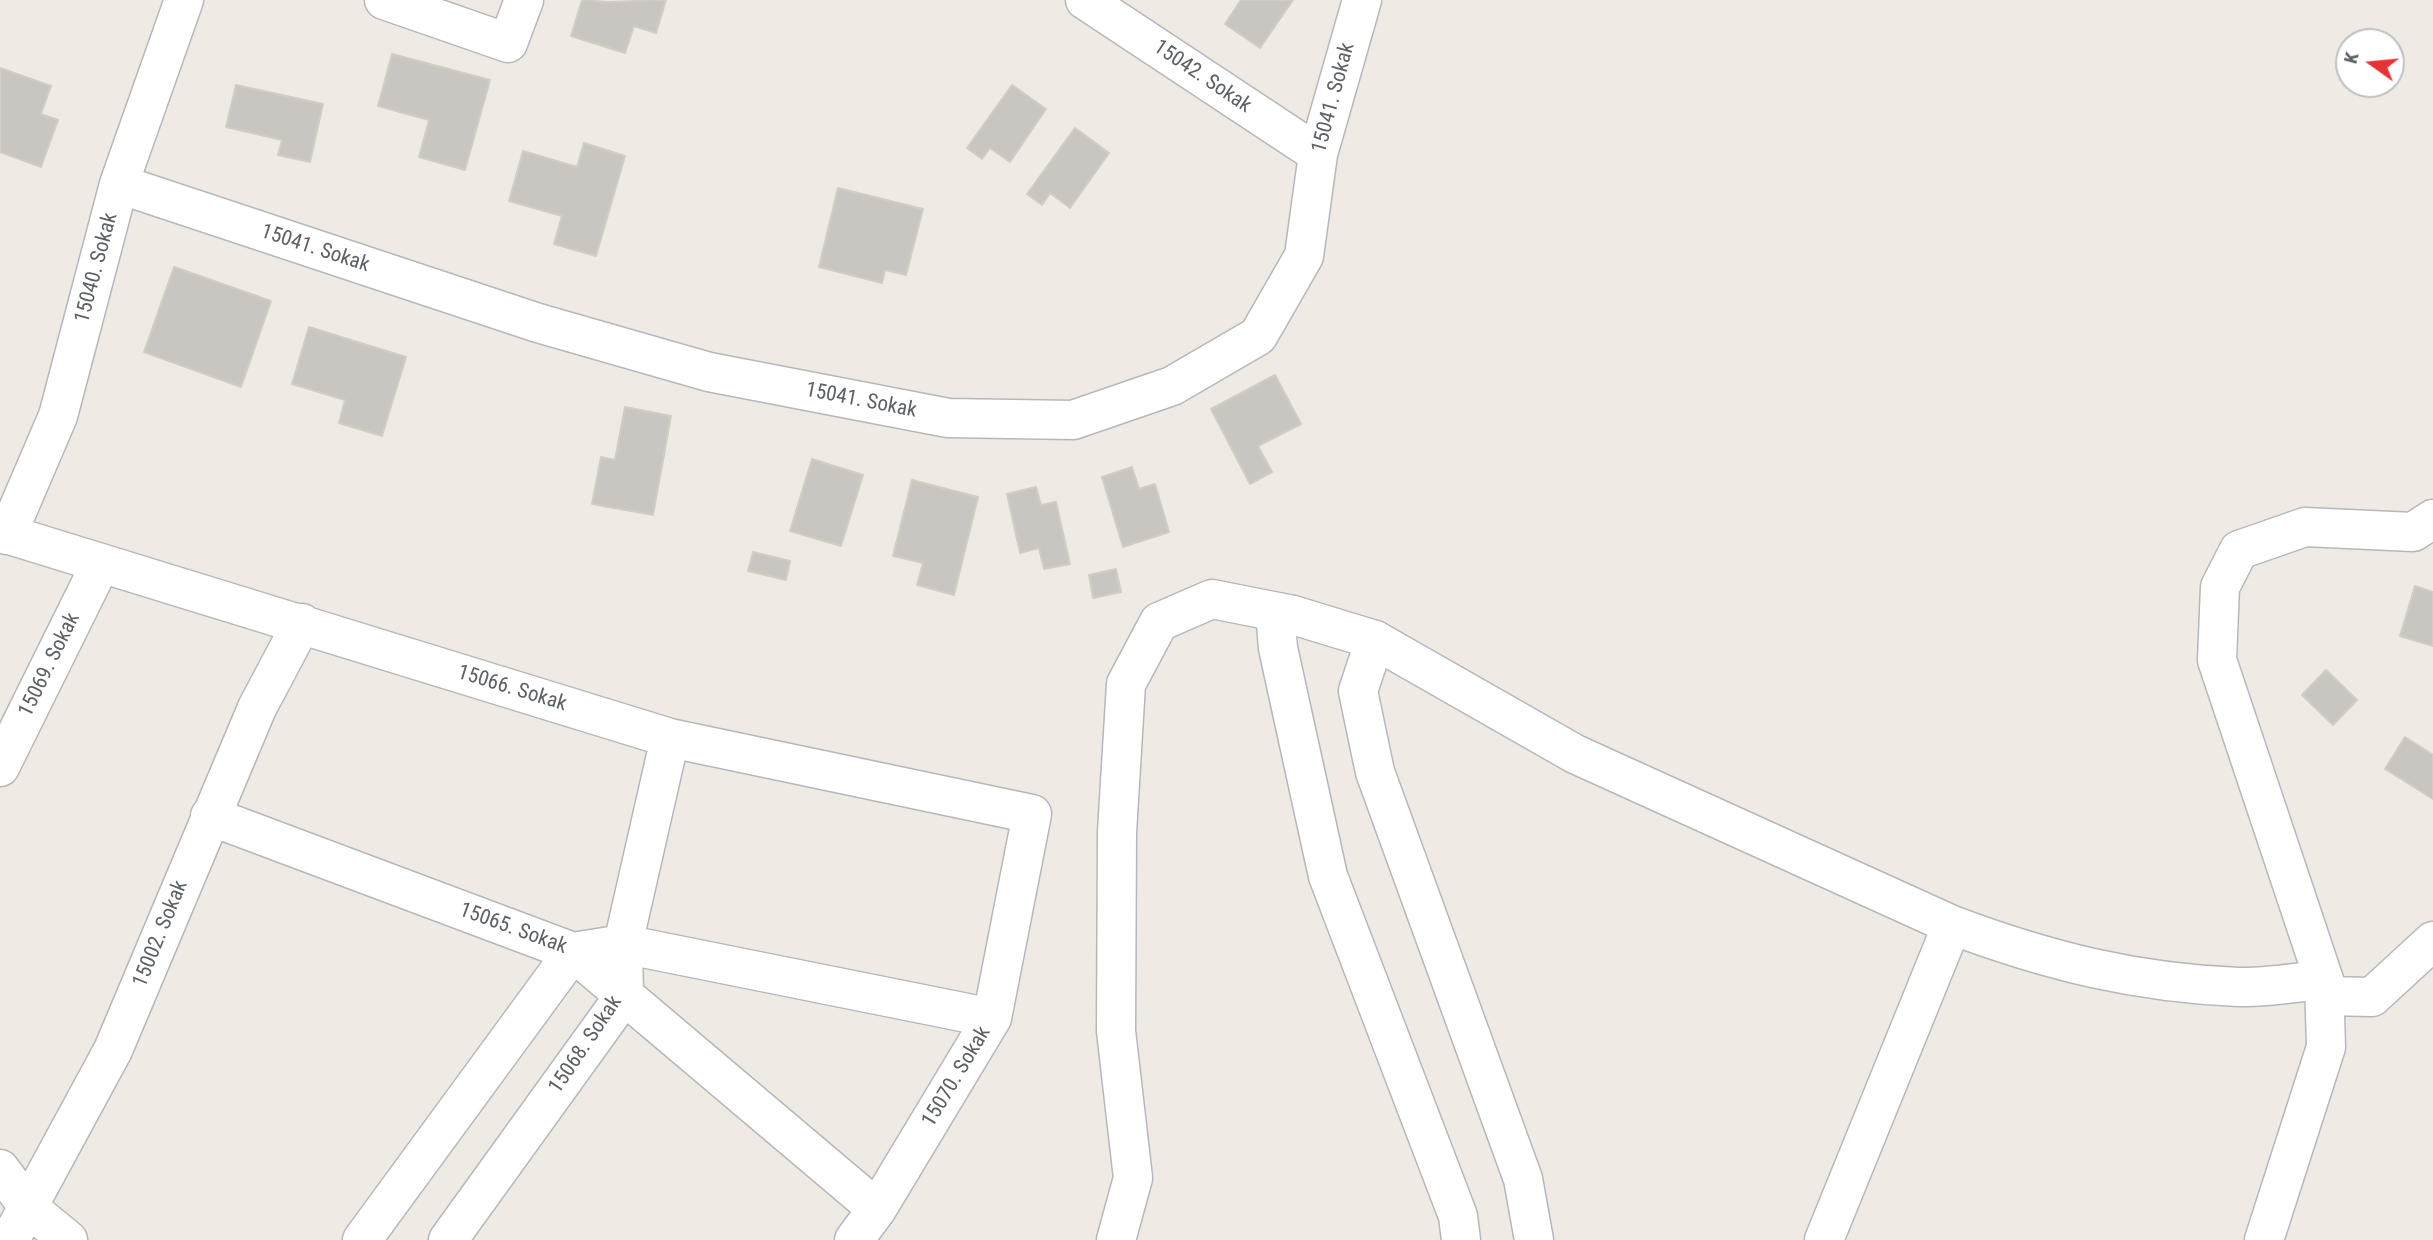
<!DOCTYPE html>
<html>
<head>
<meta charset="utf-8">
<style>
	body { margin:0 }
	#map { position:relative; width:2433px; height:1240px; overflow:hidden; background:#efebe4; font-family:"Roboto Condensed",sans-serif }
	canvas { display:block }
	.north { position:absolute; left:2335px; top:28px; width:70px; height:70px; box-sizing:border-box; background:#fff; border:2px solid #bec0c1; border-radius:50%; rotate:285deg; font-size:19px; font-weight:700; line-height:28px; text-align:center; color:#5c6165 }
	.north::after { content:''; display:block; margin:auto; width:24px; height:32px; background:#e73236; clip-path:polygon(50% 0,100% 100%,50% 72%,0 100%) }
</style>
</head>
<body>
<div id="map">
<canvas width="2433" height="1240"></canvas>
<div class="north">K</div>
</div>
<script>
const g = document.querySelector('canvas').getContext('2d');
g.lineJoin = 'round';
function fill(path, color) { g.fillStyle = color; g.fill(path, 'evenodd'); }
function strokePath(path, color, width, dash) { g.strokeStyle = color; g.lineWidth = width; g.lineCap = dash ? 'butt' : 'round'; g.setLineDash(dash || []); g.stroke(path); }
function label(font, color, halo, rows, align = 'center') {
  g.font = font + ' "Roboto Condensed",sans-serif'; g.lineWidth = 5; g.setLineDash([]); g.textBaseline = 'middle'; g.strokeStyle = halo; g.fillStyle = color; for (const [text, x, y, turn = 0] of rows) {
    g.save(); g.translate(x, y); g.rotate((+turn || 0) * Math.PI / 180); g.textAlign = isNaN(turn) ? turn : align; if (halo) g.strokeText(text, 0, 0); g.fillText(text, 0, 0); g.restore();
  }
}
const building = new Path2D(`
	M582 0 608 2 666 0 656 33 634 26 625 53 571 36Z
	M1241 0H1293L1260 48 1225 24Z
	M392 54 490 80 465 170 419 157 429 120 378 106Z
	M0 68 51 86 41 114 58 120 41 167 0 152Z
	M236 85 323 104 310 162 278 155 282 140 226 127Z
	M1012 85 1046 109 1010 162 990 148 982 159 967 148Z
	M1075 128 1109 153 1070 208 1050 193 1042 205 1027 194Z
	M584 143 625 156 596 256 554 244 562 216 509 201 523 151 577 167Z
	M838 188 923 209 906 275 885 270 882 283 819 267Z
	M174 267 271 301 241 387 144 352Z
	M309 327 406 357 382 436 339 423 345 400 292 384Z
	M1275 375 1301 424 1258 446 1272 472 1250 484 1211 409Z
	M625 407 671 416 653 515 592 504 601 457 615 460Z
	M812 459 863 475 841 546 790 531Z
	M1132 467 1139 489 1155 484 1169 532 1123 547 1102 477Z
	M912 480 978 497 954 595 917 585 923 563 893 556Z
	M1036 487 1041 505 1056 502 1070 564 1044 569 1039 548 1020 553 1007 494Z
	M753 552 790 561 786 580 748 571Z
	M1116 569 1121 592 1093 598 1089 575Z
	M2415 586 2433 592V646L2400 636Z
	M2326 670 2357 700 2333 725 2302 695Z
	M2405 737 2433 755V799L2385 769Z`);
const minor = new Path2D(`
	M384 0 508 43 524 0
	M1085 0 1318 154
	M119 184 538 323 709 372 948 418 1073 420 1172 386 1258 336 1304 256 1318 154 1362 0
	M0 532 670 738 1032 814 992 1018 877 1209 854 1240
	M7 535 58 416 119 184 184 0
	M1275 612 1278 648 1328 876 1458 1216 1461 1240
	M0 767 101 563
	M210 816 573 952 623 944 992 1018
	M2325 996 2372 997 2433 941
	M0 1169 29 1208 68 1240
	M10 1240 113 1050 257 708 302 623
	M362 1240 573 952 877 1209
	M448 1240 624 996 623 944 670 738
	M1116 1240 1133 1178 1116 1031 1117 832 1126 684 1159 622 1212 599 1293 615
	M1534 1240 1523 1179 1375 772 1358 691 1375 640 1575 754 1952 925C2048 961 2136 983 2239 987 2267 988 2296 982 2324 980
	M1824 1240 1952 925`);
const tertiary = new Path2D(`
	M1293 615 1375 640
	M2264 1240 2326 1047 2324 980 2217 660 2220 587 2239 550 2305 527 2413 532 2433 519`);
const streetNames = [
	["15042. Sokak",1202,77,34],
	["15041. Sokak",1334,98,-75],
	["15041. Sokak",315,249,18],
	["15040. Sokak",97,268,-75],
	["15041. Sokak",861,401,11],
	["15069. Sokak",50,665,-64],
	["15066. Sokak",512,689,17],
	["15065. Sokak",513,929,20],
	["15002. Sokak",161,934,-68],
	["15068. Sokak",586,1045,-56],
	["15070. Sokak",957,1077,-59]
];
fill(building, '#c9c6c1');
strokePath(building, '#d3ccc3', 2);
strokePath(minor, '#b5b8bb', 41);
strokePath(tertiary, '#b5b8bb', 41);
strokePath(minor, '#fff', 38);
strokePath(tertiary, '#fff', 38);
label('21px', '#5c6165', '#fff', streetNames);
</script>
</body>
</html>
